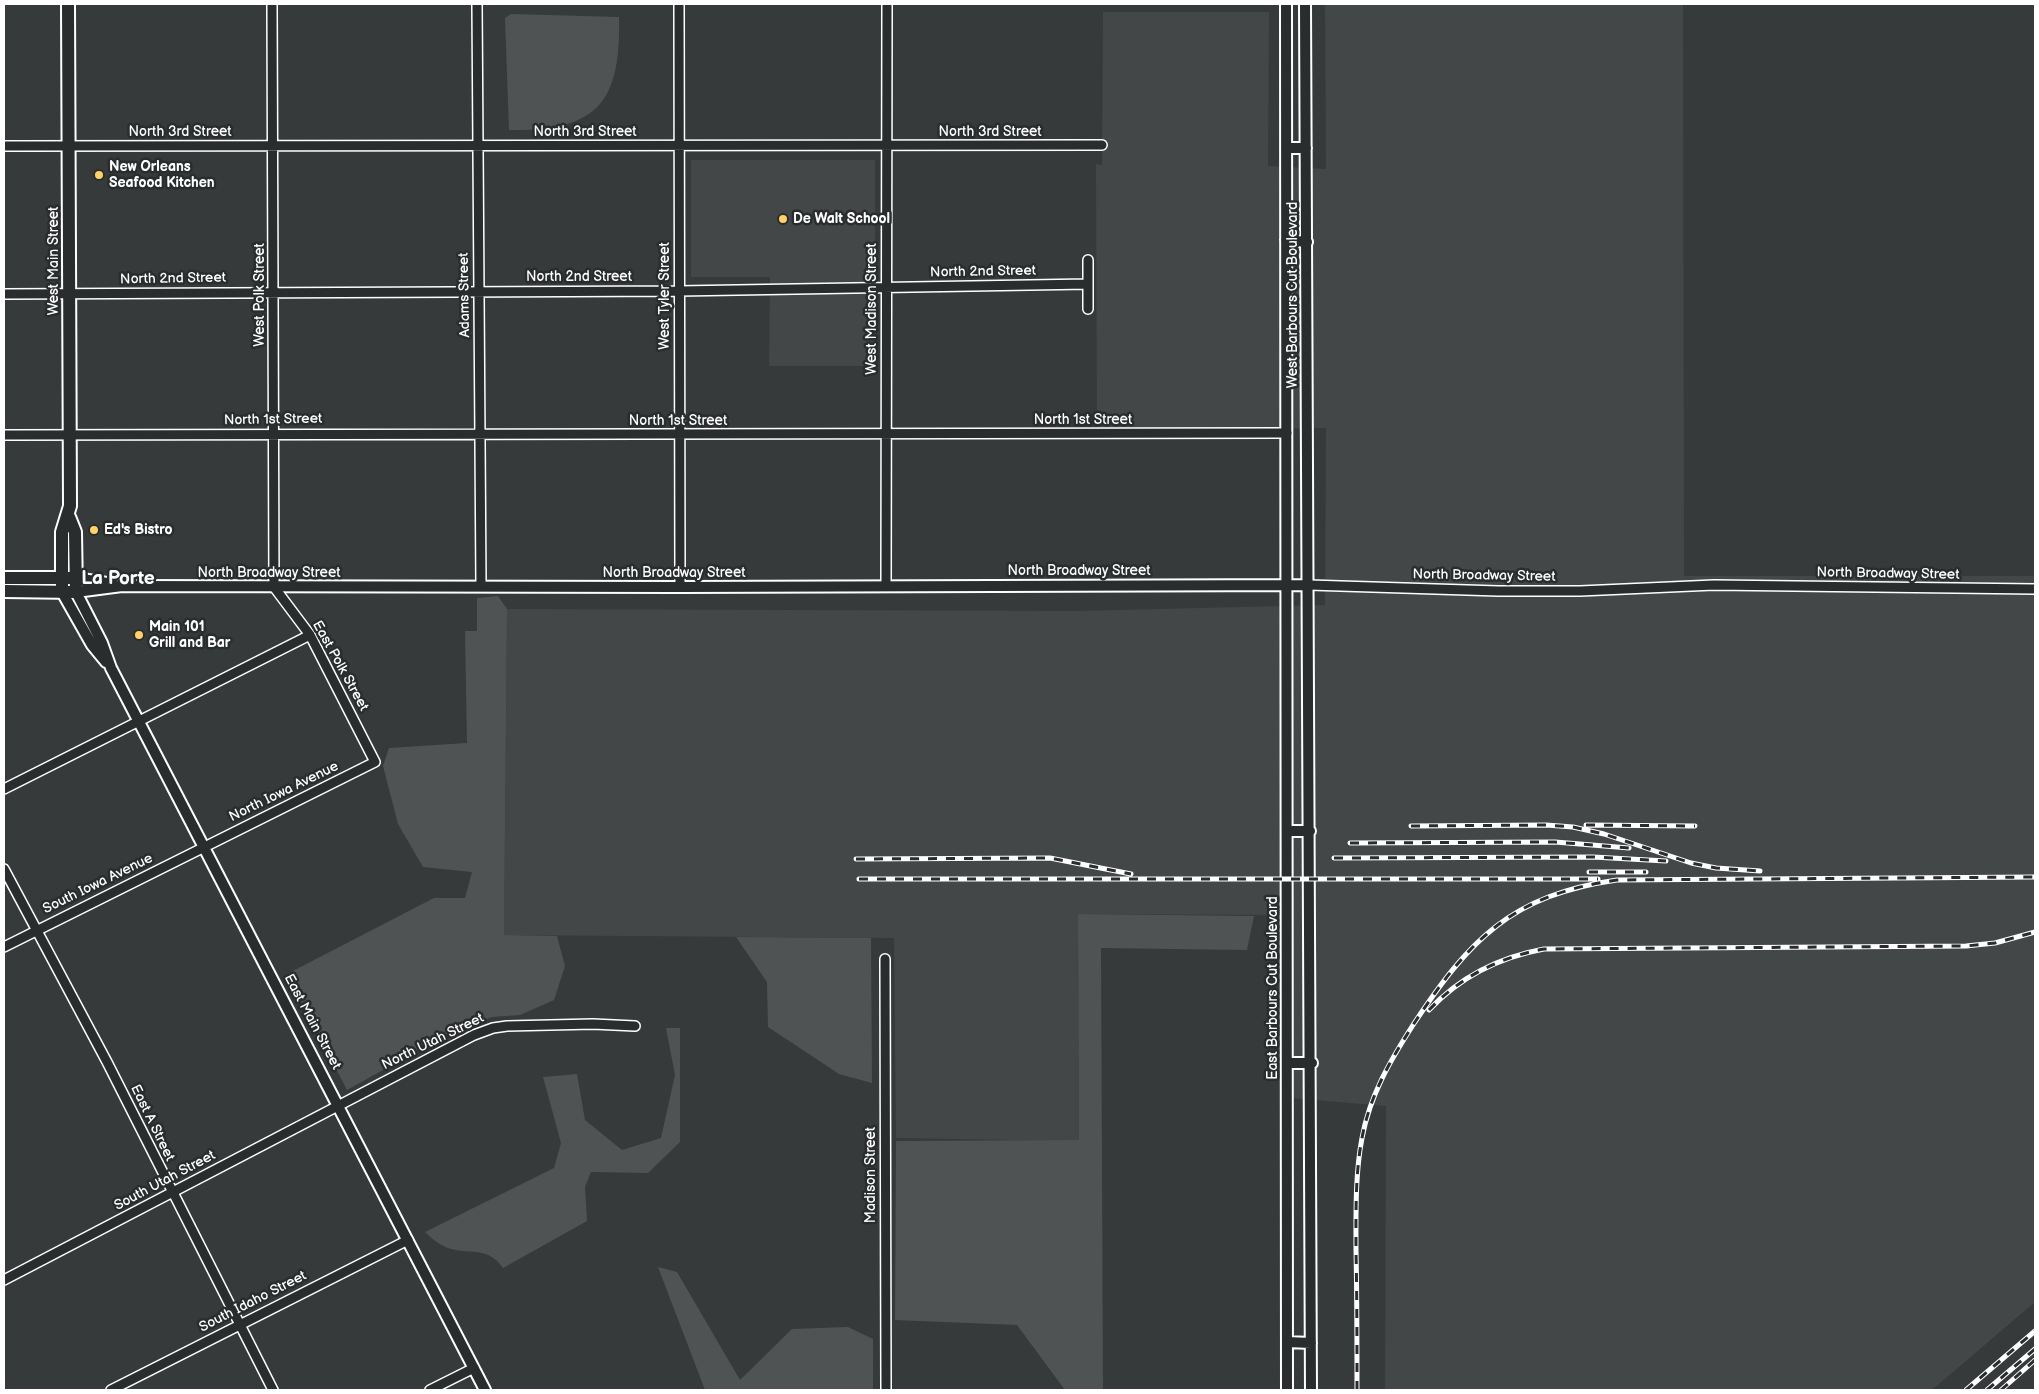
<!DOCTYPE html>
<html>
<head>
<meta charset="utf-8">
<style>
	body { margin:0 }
	#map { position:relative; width:2039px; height:1394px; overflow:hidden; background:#373a3b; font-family:"Balsamiq Sans",sans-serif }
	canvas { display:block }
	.frame { position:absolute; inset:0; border:5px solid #fff; pointer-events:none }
</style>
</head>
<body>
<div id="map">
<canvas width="2039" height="1394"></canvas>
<div class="frame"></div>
</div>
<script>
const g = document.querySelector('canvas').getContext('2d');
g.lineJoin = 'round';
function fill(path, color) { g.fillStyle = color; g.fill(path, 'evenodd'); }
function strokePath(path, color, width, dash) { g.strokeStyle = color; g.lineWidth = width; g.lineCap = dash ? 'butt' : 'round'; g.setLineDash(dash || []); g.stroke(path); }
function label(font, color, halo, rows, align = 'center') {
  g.font = font + ' "Balsamiq Sans",sans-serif'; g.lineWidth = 5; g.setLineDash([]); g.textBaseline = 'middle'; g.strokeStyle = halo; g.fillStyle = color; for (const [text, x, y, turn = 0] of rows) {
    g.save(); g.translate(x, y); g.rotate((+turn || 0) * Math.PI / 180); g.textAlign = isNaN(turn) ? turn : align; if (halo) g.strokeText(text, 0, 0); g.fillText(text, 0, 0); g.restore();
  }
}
const built = new Path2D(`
	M1325 4H1683L1684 576H2035V1302L1932 1390H1385L1386 1106 1280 1097V915L1078 914 1079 1141 896 1138 894 938 504 935 507 609 1077 611 1325 605 1326 428 1097 432 1096 164 1102 165 1103 12H1269L1268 166 1326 169Z
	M691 160H875V366H769L770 277H691Z`);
const green = new Path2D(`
	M511 14 619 17C621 104 597 131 509 130L505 18Z
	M498 596 507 609 504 935 557 936 565 966 554 1000 520 1015 492 1017 453 1031 347 1090 287 974 434 898H465L472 872 423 867 398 824 383 766 389 748 467 743 465 631H477V598Z
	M1078 914 1254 916 1247 950 1101 948 1103 1390H1065L1017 1325 895 1320 896 1141 1079 1140Z
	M736 937 871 938 872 1083 839 1074 768 1027 767 982Z
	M666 1028H680V1142L648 1173 591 1172 585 1187 587 1221 503 1268C489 1247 471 1254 451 1249 441 1246 432 1239 425 1232L554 1168 561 1143 543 1077 577 1074 585 1120 622 1150 661 1138 675 1075Z
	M658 1267 677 1272 740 1380 792 1329 848 1327 873 1339V1390H705Z`);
const minor = new Path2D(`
	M477 4 481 586
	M679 4 680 587
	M4 146 1102 145
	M4 294 679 291 1088 284
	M1088 309V260
	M4 435 1287 433
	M886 585 887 4
	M1309 585 1498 591H1580L1714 585 2035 589
	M4 789 310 635
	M4 869 107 1062 273 1390
	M4 947 375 762 310 635 274 587 272 4
	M885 959 886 1390
	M4 1280 474 1035 493 1028 507 1026 593 1024 635 1026
	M111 1390 408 1240
	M430 1390 474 1368`);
const tertiary = new Path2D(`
	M1286 4 1287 1390
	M1305 4 1311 1390
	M1286 148H1306
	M1286 240 1307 242
	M76 578 113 584
	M62 592 92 645 106 662
	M1287 831H1310
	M1287 1063H1312
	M1287 1342 1311 1343
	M485 1390 111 668 102 643 76 592 122 586 680 587 1309 585`);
const secondary = new Path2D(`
	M4 578H69
	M4 591 76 592 75 532 69 517
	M62 592V532L70 506 68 4`);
const rail = new Path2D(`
	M1586 825 1695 826
	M1411 826 1546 825 1573 827 1604 834 1691 863 1716 868 1760 871
	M1350 843 1555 842 1629 848
	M1334 858 1593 857 1666 861
	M856 859 1050 858 1131 874
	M1589 872H1646
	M859 879H1598
	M1429 1010C1460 977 1500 957 1544 949L1966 946 1995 943 2035 932
	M1357 1390C1357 1344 1357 1297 1356 1251 1356 1213 1355 1175 1362 1138 1370 1095 1390 1061 1413 1025 1469 940 1511 895 1617 880L2035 877
	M1966 1390 2035 1331
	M1987 1390 2035 1349
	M2001 1390 2035 1360`);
const markers = [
	[99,175,5,"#ffd166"],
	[783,219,5,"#ffd166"],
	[94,530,5,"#ffd166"],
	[139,635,5,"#ffd166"]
];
const streetNames = [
	["North 3rd Street",180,132],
	["North 3rd Street",585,132],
	["North 3rd Street",990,132],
	["West Main Street",54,261,-90],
	["North 2nd Street",983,272,-1],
	["North 2nd Street",579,277],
	["North 2nd Street",173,279,-1],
	["West Polk Street",260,295,-90],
	["Adams Street",465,295,-91],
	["West Barbours Cut Boulevard",1293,295,-90],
	["West Tyler Street",665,296,-90],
	["West Madison Street",872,309,-90],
	["North 1st Street",273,420,-1],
	["North 1st Street",1083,420],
	["North 1st Street",678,421],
	["North Broadway Street",1079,571],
	["North Broadway Street",269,573],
	["North Broadway Street",674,573],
	["North Broadway Street",1888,574,1],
	["North Broadway Street",1484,576,1],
	["East Polk Street",340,666,61],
	["North Iowa Avenue",284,792,-26],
	["South Iowa Avenue",98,884,-26],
	["East Barbours Cut Boulevard",1273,988,-90],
	["East Main Street",312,1022,62],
	["North Utah Street",433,1042,-26],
	["East A Street",152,1123,64],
	["Madison Street",871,1175,-90],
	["South Utah Street",165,1181,-28],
	["South Idaho Street",253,1302,-27]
];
const poiNames = [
	["New Orleans",109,167],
	["Seafood Kitchen",109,183],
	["De Walt School",793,219],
	["Ed's Bistro",104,530],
	["Main 101",149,627],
	["Grill and Bar",149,643]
];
const districtNames = [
	["La Porte",118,579]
];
fill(built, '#444748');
fill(green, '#505354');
strokePath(minor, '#fff', 12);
strokePath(tertiary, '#fff', 14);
strokePath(secondary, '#fff', 16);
strokePath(minor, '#2a2d2e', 9);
strokePath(tertiary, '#2a2d2e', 10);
strokePath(secondary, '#2a2d2e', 12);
strokePath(rail, '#fff', 5);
strokePath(rail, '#2a2d2e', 3, [9]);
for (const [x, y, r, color] of markers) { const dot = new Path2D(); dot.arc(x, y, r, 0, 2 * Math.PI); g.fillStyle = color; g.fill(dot); strokePath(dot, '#2a2d2e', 2); }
label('14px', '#fff', '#2a2d2e', streetNames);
label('bold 14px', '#fff', '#2a2d2e', poiNames, 'left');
label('bold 19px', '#fff', '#2a2d2e', districtNames);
</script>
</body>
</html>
